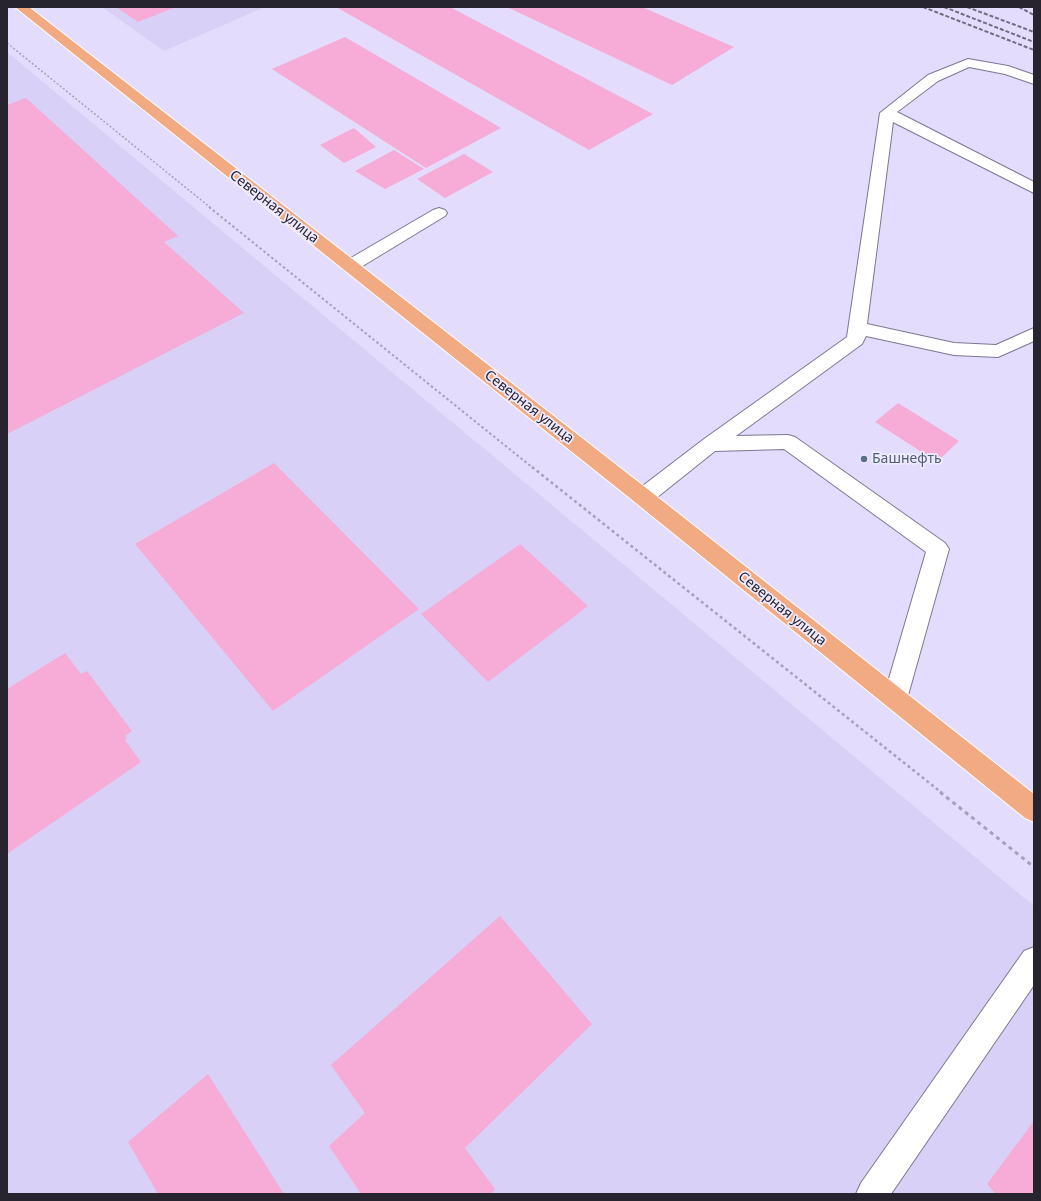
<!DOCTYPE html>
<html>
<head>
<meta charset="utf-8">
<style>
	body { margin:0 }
	#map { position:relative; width:1041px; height:1201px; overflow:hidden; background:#e3dcfc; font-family:"Noto Sans",sans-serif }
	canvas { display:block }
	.frame { position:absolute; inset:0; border:8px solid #272430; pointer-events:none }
</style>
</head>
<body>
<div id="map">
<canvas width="1041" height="1201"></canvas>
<div class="frame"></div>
</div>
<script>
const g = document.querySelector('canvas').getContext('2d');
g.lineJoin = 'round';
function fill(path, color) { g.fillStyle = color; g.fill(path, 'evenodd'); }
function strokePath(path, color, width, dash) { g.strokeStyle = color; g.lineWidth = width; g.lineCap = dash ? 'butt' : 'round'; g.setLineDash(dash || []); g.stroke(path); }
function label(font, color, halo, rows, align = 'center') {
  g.font = font + ' "Noto Sans",sans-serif'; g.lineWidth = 3.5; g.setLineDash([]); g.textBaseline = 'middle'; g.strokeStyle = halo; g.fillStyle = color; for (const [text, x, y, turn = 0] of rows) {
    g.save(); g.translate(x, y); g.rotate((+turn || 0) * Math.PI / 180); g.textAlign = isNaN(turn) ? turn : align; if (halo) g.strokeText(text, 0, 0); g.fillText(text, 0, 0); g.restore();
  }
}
const built = new Path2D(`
	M102 7H265L164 51Z
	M7 52 1034 906V1194H7Z`);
const building = new Path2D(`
	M116 7H176L138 22Z
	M336 7H450L653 114 589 150Z
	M507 7H642L734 47 672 85Z
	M345 37 501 128 426 168 272 69Z
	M26 98 178 236 164 242 244 313 7 434V105Z
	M354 128 376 147 344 163 320 145Z
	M394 150 424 169 385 189 355 171Z
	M464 154 493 172 445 198 417 179Z
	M898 403 959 441 937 462 875 422Z
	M274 463 419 609 273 711 135 544Z
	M520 544 588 606 488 682 421 614Z
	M65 653 81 674 87 671 132 731 125 736 127 739 125 740 141 762 7 854V689Z
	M500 916 592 1024 465 1148 495 1189 491 1194H361L329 1146 365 1113 331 1065Z
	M208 1074 284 1194H158L128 1142Z
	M1034 1121V1194H996L987 1184Z`);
const pathFar3 = new Path2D(`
	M7 43 211 208`);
const pathFar2 = new Path2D(`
	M209 207 533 468`);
const pathFar1 = new Path2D(`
	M532 467 942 793`);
const path = new Path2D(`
	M940 792 1034 867`);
const minor = new Path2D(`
	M968 59 1008 66 1034 75V84L1005 74 969 67 938 81 897 112 1034 182V193L893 122 867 324 954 343 996 345 1034 328V341L998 357 954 355 866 336 862 344 736 436 788 435 795 437 945 543 949 549 907 699 903 706 895 709 887 706 883 699 926 552 784 449 715 451 650 503 643 505 636 503 633 497 636 491 704 439 847 337 880 113 928 75Z
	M439 208 445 210 447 213 445 216 356 270 350 271 344 270 342 266 344 262 433 210Z
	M1034 947V985L891 1194H856L861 1183 1024 951Z`);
const major = new Path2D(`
	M15 7H29L650 491 1034 794V822L1025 818 636 503Z`);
const rail = new Path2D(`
	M923 7 1034 50
	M944 7 1034 42
	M967 7 1034 32
	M1019 7 1034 15`);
const markers = [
	[864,459,4,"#5c6f8a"]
];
const streetNames = [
	["Северная улица",274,207,38],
	["Северная улица",529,407,38],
	["Северная улица",782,609,39]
];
const serviceNames = [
	["Башнефть",872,459]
];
fill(built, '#d8d0f7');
fill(building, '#f6acd6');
strokePath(minor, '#7d7793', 2);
strokePath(major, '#fff', 2);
strokePath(pathFar3, '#a6a0b9', 1.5, [2, 2]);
strokePath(pathFar2, '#a6a0b9', 2, [2.5, 2.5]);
strokePath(pathFar1, '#a6a0b9', 2.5, [3, 3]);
strokePath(path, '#a6a0b9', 3, [4, 4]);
fill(minor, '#fff');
fill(major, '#f2aa82');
strokePath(rail, '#716d81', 2, [4, 2]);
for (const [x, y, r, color] of markers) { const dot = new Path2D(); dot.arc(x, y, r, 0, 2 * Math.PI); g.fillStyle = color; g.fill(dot); strokePath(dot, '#efebff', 1.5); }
label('14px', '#272430', '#efebff', streetNames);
label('14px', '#4e5e75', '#efebff', serviceNames, 'left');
</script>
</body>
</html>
